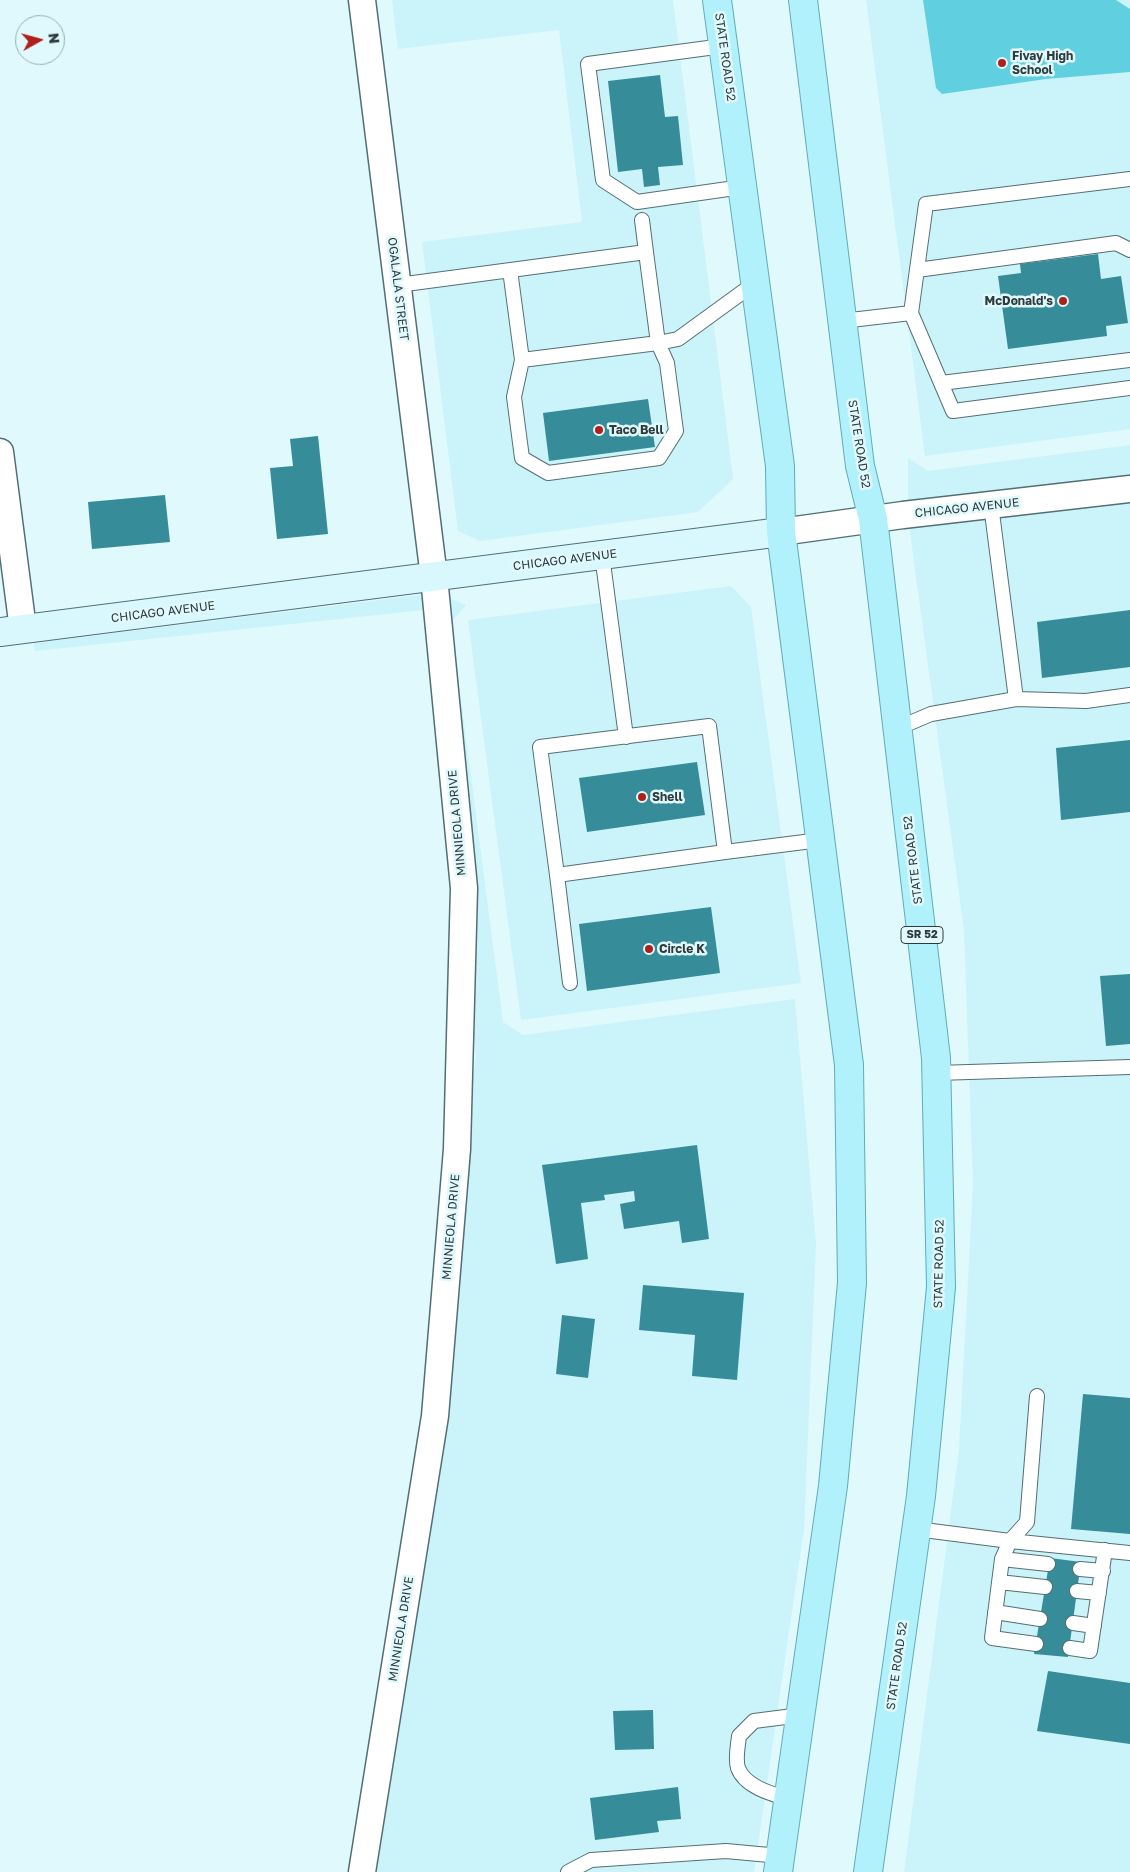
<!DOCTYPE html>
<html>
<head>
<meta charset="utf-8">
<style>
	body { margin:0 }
	#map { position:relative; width:1130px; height:1872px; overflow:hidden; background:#e0f9fd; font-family:"Golos Text",sans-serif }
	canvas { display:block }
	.north { position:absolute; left:15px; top:15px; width:50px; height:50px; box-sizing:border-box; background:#e0f9fd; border:1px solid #99adb0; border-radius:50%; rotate:83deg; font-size:14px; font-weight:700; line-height:20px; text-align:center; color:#2e3b3d }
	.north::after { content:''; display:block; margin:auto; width:18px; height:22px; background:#b01f1a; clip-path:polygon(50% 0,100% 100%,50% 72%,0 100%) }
</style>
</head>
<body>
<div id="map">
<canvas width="1130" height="1872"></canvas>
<div class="north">N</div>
</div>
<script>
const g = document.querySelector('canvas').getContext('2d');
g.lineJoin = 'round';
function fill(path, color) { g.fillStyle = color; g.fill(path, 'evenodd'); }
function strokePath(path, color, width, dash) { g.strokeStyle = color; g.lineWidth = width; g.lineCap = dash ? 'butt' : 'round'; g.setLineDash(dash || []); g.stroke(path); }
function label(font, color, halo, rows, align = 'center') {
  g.font = font + ' "Golos Text",sans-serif'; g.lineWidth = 5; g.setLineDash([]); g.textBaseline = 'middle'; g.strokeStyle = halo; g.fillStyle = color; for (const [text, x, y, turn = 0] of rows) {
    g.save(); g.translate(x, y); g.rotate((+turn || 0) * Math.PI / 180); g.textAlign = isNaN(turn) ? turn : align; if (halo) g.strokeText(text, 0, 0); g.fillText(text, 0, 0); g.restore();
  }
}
const built = new Path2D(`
	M392 0H673L733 479 698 512 480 541 458 531 422 242 582 222 559 30 398 49Z
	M866 0H1130V429L925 456Z
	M1130 445V1872H904L959 1449 973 1185 964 930 908 518V458L928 471Z
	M731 586 751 607 801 983 521 1020 468 620Z
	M436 593 466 605 451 623 503 1022 523 1035 795 999 816 1245 804 1529 754 1872H368L476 1055 434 609 35 651 34 647V643Z`);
const water = new Path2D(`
	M923 0H1116L1130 9V72L1046 79 942 94 936 88Z`);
const building = new Path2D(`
	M660 75 665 117 678 116 683 165 658 167 660 185 644 187 642 169 618 172 608 81Z
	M1098 254 1101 279 1121 276 1128 323 1106 326 1107 336 1008 349 998 276 1021 273 1020 264Z
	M648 399 655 447 549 461 543 413Z
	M318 436 328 534 277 539 270 468 293 466 290 439Z
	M165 495 170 542 92 549 88 502Z
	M1130 610V667L1042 678 1037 622Z
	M1130 740V812L1061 820 1056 748Z
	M697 762 705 815 587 832 579 778Z
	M711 907 720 973 587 991 579 924Z
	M1130 974V1044L1106 1046 1100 976Z
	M697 1145 709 1239 682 1243 679 1221 624 1229 620 1204 635 1201 634 1191 604 1195 605 1200 581 1203 588 1259 556 1264 542 1165Z
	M643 1285 744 1293 737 1380 692 1376 695 1335 639 1330Z
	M562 1315 595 1319 588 1378 556 1374Z
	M1083 1394 1130 1398V1534L1071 1529Z
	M1050 1558 1081 1562 1068 1657 1034 1654Z
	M1048 1671 1130 1683V1744L1037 1731Z
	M653 1710 654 1749 615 1750 613 1711Z
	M678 1787 681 1819 657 1821 659 1832 595 1840 590 1798Z`);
const lane = new Path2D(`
	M723 46 588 64 603 180 637 202 742 187
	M1130 179 926 204 911 313 953 411 1130 388
	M642 220 646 252
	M917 270 1116 243 1130 250
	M398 285 646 252 658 343 522 360 510 270
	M842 321 911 313
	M522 360 514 397 522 458 548 473 659 458 676 431 667 363 658 343 678 339 755 283
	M941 383 1130 360
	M991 505 1016 699 1086 701 1130 695
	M602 555 626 737
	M709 726 725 852 557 875 540 747Z
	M898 728 931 714 1016 699
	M725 852 820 840
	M557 875 570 983
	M937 1073 1130 1067
	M916 1529 1010 1541 1130 1553
	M1002 1559 1048 1564
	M1080 1569 1103 1571
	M999 1582 1045 1587
	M1077 1591 1099 1593
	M995 1612 1040 1619
	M1073 1623 1094 1626
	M1036 1644 992 1638 1002 1559 1010 1541 1027 1522 1037 1396
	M1070 1648 1090 1651 1105 1550
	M789 1799C772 1794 745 1787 738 1768 735 1759 738 1746 739 1736L754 1721 801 1715
	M568 1872 591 1860 726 1851 780 1856`);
const street = new Path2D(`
	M0 452 23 629
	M781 532 903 515 1130 489
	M362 1872 435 1416 457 1149 464 888 434 577 362 0`);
const secondary = new Path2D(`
	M0 632 781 532`);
const primary = new Path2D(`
	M717 0 780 466 781 532 849 1065 852 1283 833 1486 778 1872
	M803 0 860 466 873 519 936 1058 941 1287 921 1496 868 1872`);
const markers = [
	[1002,63,5,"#b01f1a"],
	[1063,301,5,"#b01f1a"],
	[599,430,5,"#b01f1a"],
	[642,797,5,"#b01f1a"],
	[649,949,5,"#b01f1a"]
];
const shields = [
	[922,935,42]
];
const shieldNames = [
	["SR 52",922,935]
];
const poiNames = [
	["Fivay High",1012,56],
	["School",1012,70],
	["McDonald's",1053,301,"right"],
	["Taco Bell",609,430],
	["Shell",652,797],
	["Circle K",659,949]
];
const streetNames = [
	["STATE ROAD 52",725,57,82],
	["OGALALA STREET",398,289,83],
	["STATE ROAD 52",859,444,81],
	["CHICAGO AVENUE",967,508,-6],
	["CHICAGO AVENUE",565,560,-7],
	["CHICAGO AVENUE",163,612,-7],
	["MINNIEOLA DRIVE",457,823,-95],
	["STATE ROAD 52",913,860,-97],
	["MINNIEOLA DRIVE",451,1227,-85],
	["STATE ROAD 52",939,1264,-89],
	["MINNIEOLA DRIVE",401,1629,-81],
	["STATE ROAD 52",897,1666,-82]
];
fill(built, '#caf4fa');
fill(water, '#60cfe0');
fill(building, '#368c98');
strokePath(lane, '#536f73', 16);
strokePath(street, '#536f73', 29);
strokePath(secondary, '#536f73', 30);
strokePath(primary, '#61abb7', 30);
strokePath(lane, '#fff', 14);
strokePath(street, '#fff', 26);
strokePath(secondary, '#d8f8fd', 28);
strokePath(primary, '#b1f1fb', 28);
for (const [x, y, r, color] of markers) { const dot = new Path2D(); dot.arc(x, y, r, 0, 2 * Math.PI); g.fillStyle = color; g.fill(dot); strokePath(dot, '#e0f9fd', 2); }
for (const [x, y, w] of shields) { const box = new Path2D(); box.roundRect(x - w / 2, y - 8.5, w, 17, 4); g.fillStyle = '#e0f9fd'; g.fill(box); strokePath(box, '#2e3b3d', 1); }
label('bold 11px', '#2e3b3d', null, shieldNames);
label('bold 12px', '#2e3b3d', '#e0f9fd', poiNames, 'left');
label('12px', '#2e3b3d', '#e0f9fd', streetNames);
</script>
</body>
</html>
